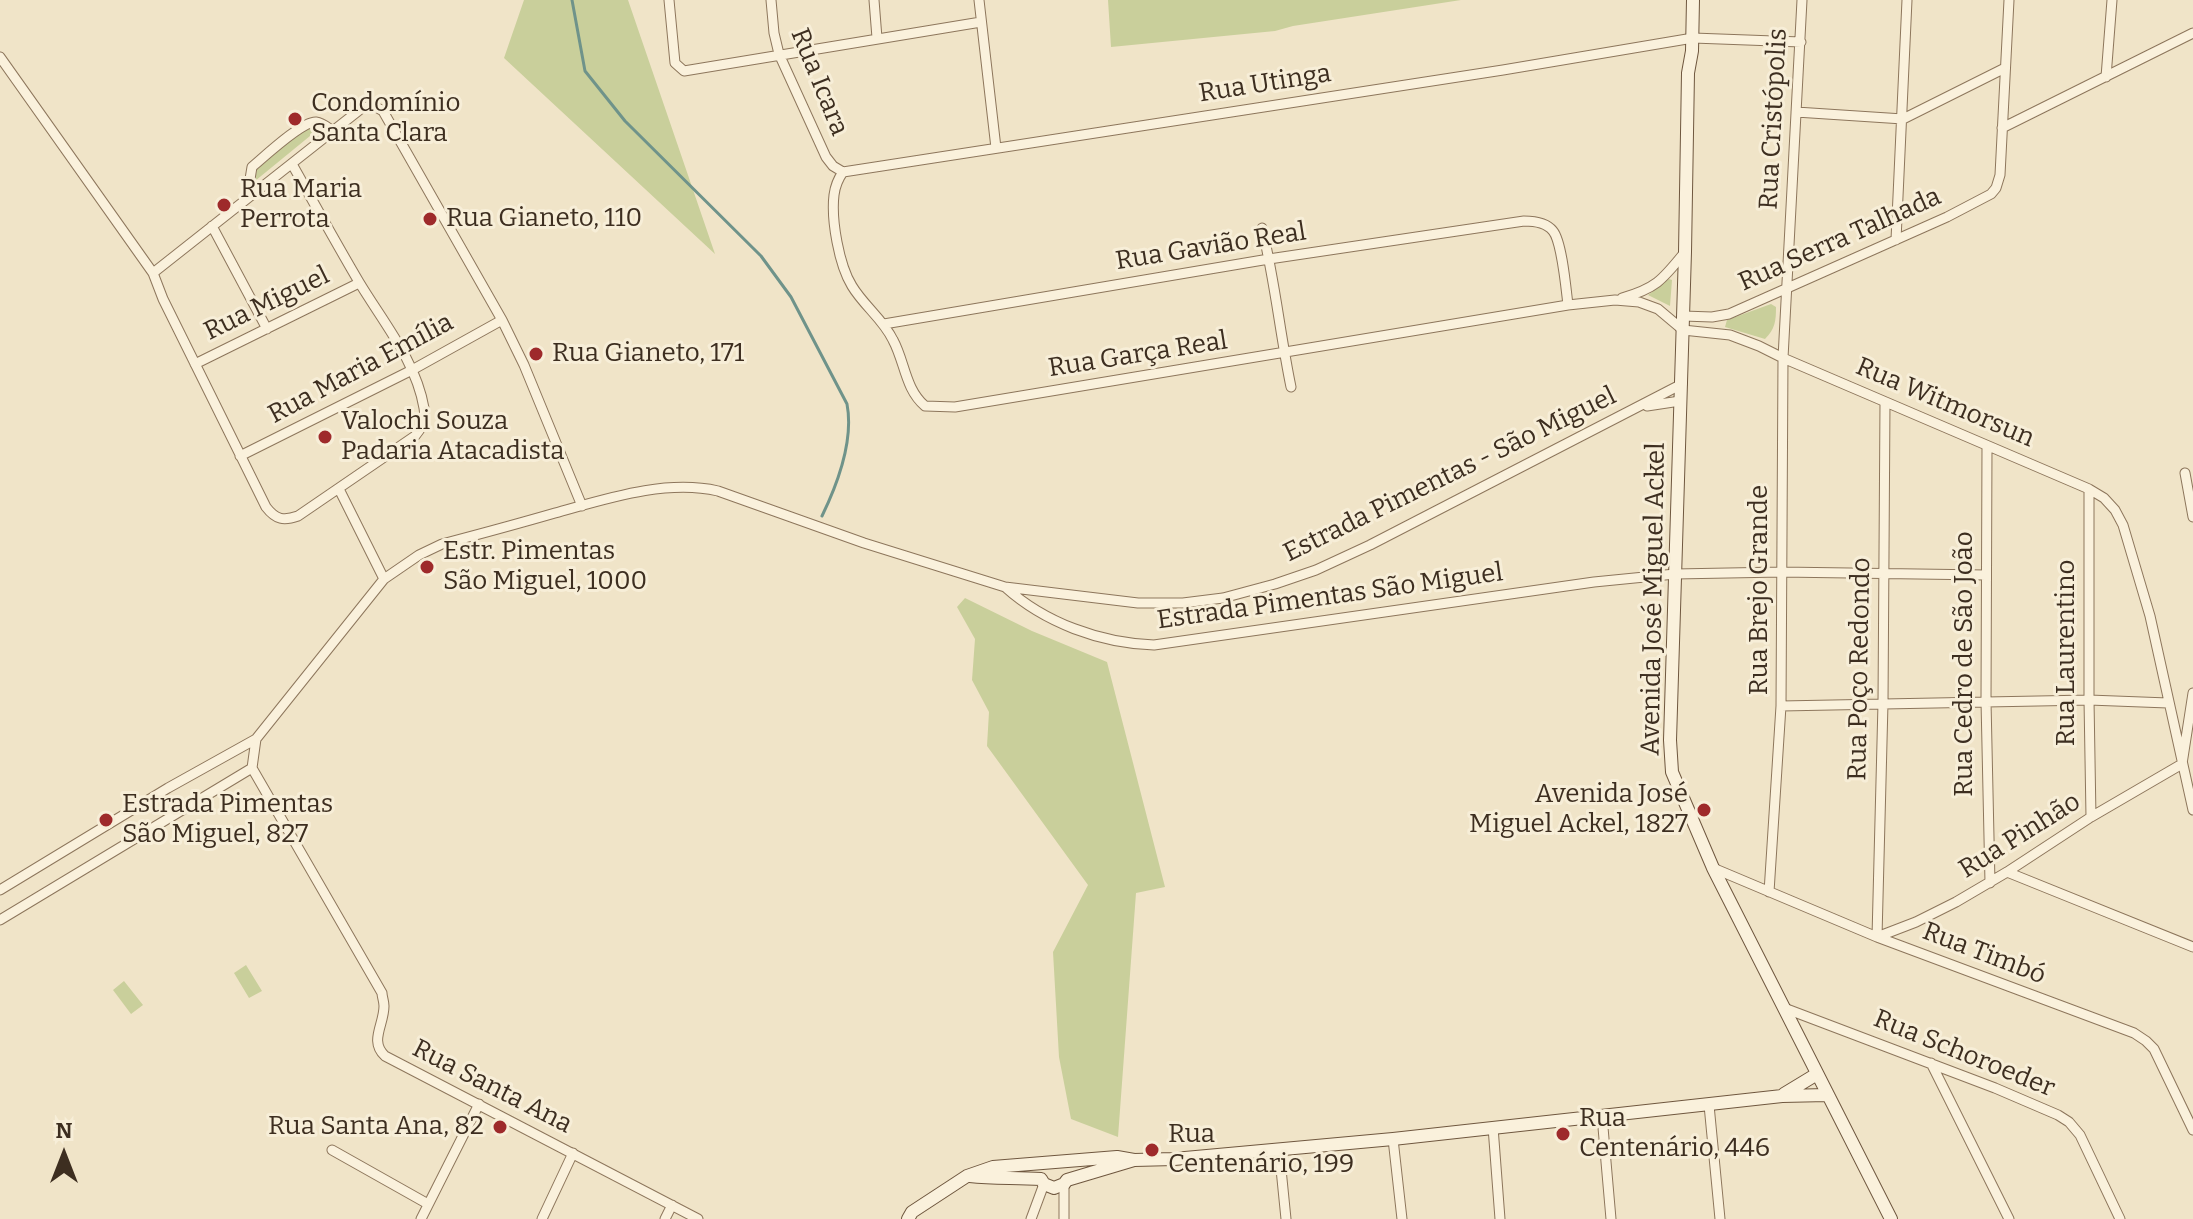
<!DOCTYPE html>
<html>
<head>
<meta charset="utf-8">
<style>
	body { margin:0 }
	#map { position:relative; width:2193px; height:1219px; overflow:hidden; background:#f0e4c8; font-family:Bitter,serif }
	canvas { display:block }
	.north { position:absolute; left:24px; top:1115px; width:80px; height:80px; -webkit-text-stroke:6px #f7eed8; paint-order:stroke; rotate:0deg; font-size:22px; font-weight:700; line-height:32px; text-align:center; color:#3d2e20 }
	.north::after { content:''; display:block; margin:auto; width:28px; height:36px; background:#3d2e20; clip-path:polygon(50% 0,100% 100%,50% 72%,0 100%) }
</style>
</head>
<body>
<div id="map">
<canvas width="2193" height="1219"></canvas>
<div class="north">N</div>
</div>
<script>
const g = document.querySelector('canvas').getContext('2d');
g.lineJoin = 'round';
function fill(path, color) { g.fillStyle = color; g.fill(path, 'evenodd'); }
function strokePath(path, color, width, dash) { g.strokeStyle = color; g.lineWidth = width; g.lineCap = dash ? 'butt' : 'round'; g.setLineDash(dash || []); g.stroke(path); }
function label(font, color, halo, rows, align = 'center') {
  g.font = font + ' Bitter,serif'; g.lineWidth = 6; g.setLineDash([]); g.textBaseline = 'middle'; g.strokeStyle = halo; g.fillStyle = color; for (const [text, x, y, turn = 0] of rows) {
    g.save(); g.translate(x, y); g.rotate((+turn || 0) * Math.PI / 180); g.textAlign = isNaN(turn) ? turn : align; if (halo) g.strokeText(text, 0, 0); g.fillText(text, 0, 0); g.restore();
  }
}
const green = new Path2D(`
	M524 0H628L715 254 504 58Z
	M1108 0H1461L1293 26 1275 31 1111 47Z
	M308 126 321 127 255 181 257 169Z
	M1669 279 1672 280 1670 306 1648 295Z
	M1771 304 1776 307C1776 321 1775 329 1765 339L1725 327 1727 320Z
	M965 598 1032 631 1107 662 1165 887 1136 893 1118 1137 1071 1119 1059 1057 1053 952 1088 885 987 746 989 712 972 680 975 639 957 607Z
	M246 965 262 991 249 998 234 973Z
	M124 981 143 1005 131 1014 113 990Z`);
const stream = new Path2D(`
	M572 0 585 71 625 121 761 256 791 297 847 404C854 441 838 483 822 516`);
const street = new Path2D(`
	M669 0 675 63 684 71 981 22
	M771 0 774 33 779 54 826 157 833 166 843 172
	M874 0 877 38
	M979 0 996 148
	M0 57 153 273 163 299 266 507C276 520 284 521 298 516L415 436C422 428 426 420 424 408 416 361 383 322 359 282 336 243 314 203 292 164
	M2106 77 2112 0
	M1796 112 1903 119 2005 68
	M2002 128 2193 33
	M843 172C838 179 835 187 834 195 831 220 839 265 852 286 864 306 883 319 893 340 905 362 905 389 925 406L955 407 1568 305 1615 300 1639 302 1658 309 1683 330 1730 335 1759 346 1783 358 2089 489 2104 498 2115 510 2123 525 2150 616 2193 810
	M843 172 1503 70 1693 38 1801 42
	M255 193 250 179 252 167C264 157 302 121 316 122 323 123 328 128 333 131
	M212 226 267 329
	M1262 228C1275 281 1280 334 1291 387
	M1896 240 1907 0
	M153 273 362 108C370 105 376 106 383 111L502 320 524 365 582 506
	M1622 298C1657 288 1663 279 1685 252
	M1683 316 1712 317 1729 314 1947 217 1991 194 1996 188 2000 175 2009 0
	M884 324 1269 259 1524 221C1534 221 1546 222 1553 231 1562 242 1566 289 1568 305
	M195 364 359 283
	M1647 406 1680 401
	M1987 446 1986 701 1990 883
	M240 456 412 370 502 320
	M2185 473 2193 517
	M339 489 384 579
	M2089 489V700L2091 817
	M1005 587C1045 623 1100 643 1154 645L1594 582 1675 574 1781 572 1986 575
	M1781 706 2089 700 2168 703
	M252 768 382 993C382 997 384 1001 384 1006 384 1025 369 1041 385 1056L698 1219
	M252 768 256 739
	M1713 868 1877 937 2134 1033 2146 1041 2154 1049 2193 1130
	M2007 872 2193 947
	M0 890 168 788 256 739 384 579 419 555 442 544C480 534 517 524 555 513 606 499 665 479 718 491L864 543 1005 587 1138 603H1183L1223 598 1275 584 1316 570 1370 545 1682 384
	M1769 892 1781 706 1783 358 1802 0
	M0 920 252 768
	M1877 937 1883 703 1885 402
	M1877 937 1916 922 1956 902 2007 872 2091 817 2182 764 2193 693
	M1784 1008 1995 1088 2058 1115 2069 1122 2080 1135 2120 1219
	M1931 1063 2009 1219
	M1709 1105 1720 1219
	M1602 1116 1611 1219
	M1493 1127 1500 1219
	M1393 1139 1402 1219
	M1279 1149 1286 1219
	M332 1150 428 1204
	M1064 1184V1219
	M421 1219 479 1104
	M542 1219 573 1153
	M665 1219 672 1205
	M1031 1219 1044 1184`);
const secondary = new Path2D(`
	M1693 0 1692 51 1688 73 1685 252 1670 740 1672 772 1713 868 1891 1219
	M1784 1094 1817 1074
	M970 1176C994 1179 1017 1177 1041 1179L1044 1184 1054 1188 1064 1184 1067 1180 1134 1160
	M908 1219 912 1212 967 1176 993 1167 1117 1157 1134 1160 1174 1159 1393 1139 1782 1096 1827 1095`);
const markers = [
	[295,119,8,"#9e2a2b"],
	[224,205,8,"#9e2a2b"],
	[430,219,8,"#9e2a2b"],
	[536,354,8,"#9e2a2b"],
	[325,437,8,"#9e2a2b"],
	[427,567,8,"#9e2a2b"],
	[1704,810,8,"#9e2a2b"],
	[106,820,8,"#9e2a2b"],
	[500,1127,8,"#9e2a2b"],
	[1563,1134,8,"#9e2a2b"],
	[1152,1150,8,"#9e2a2b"]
];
const streetNames = [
	["Rua Icara",819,82,68],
	["Rua Utinga",1265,84,-9],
	["Rua Cristópolis",1774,119,-87],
	["Rua Serra Talhada",1840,240,-24],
	["Rua Gavião Real",1211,247,-9],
	["Rua Miguel",267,304,-26],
	["Rua Garça Real",1138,355,-9],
	["Rua Maria Emília",361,369,-28],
	["Rua Witmorsun",1945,403,23],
	["Estrada Pimentas - São Miguel",1450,475,-26],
	["Rua Brejo Grande",1760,590,-90],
	["Estrada Pimentas São Miguel",1330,597,-8],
	["Avenida José Miguel Ackel",1654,599,-89],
	["Rua Laurentino",2067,653,-90],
	["Rua Cedro de São João",1965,664,-90],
	["Rua Poço Redondo",1860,669,-89],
	["Rua Pinhão",2020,836,-32],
	["Rua Timbó",1984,954,21],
	["Rua Schoroeder",1964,1054,22],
	["Rua Santa Ana",492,1087,27]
];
const poiNames = [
	["Condomínio",311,104],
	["Santa Clara",311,134],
	["Rua Maria",240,190],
	["Perrota",240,220],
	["Rua Gianeto, 110",446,219],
	["Rua Gianeto, 171",552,354],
	["Valochi Souza",341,422],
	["Padaria Atacadista",341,452],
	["Estr. Pimentas",443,552],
	["São Miguel, 1000",443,582],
	["Avenida José",1688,795,"right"],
	["Miguel Ackel, 1827",1688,825,"right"],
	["Estrada Pimentas",122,805],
	["São Miguel, 827",122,835],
	["Rua",1579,1119],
	["Centenário, 446",1579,1149],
	["Rua Santa Ana, 82",484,1127,"right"],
	["Rua",1168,1135],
	["Centenário, 199",1168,1165]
];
fill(green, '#c9cf9b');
strokePath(stream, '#6f938a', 3);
strokePath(street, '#8d765c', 11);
strokePath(secondary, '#6f573f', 14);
strokePath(street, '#faf1dc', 9);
strokePath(secondary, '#faf1dc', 12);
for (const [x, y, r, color] of markers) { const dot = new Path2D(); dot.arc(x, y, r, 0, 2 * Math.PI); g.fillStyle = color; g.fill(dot); strokePath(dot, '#f7eed8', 3); }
label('26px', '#3d2e20', '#f7eed8', streetNames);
label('26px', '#3d2e20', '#f7eed8', poiNames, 'left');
</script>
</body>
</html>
